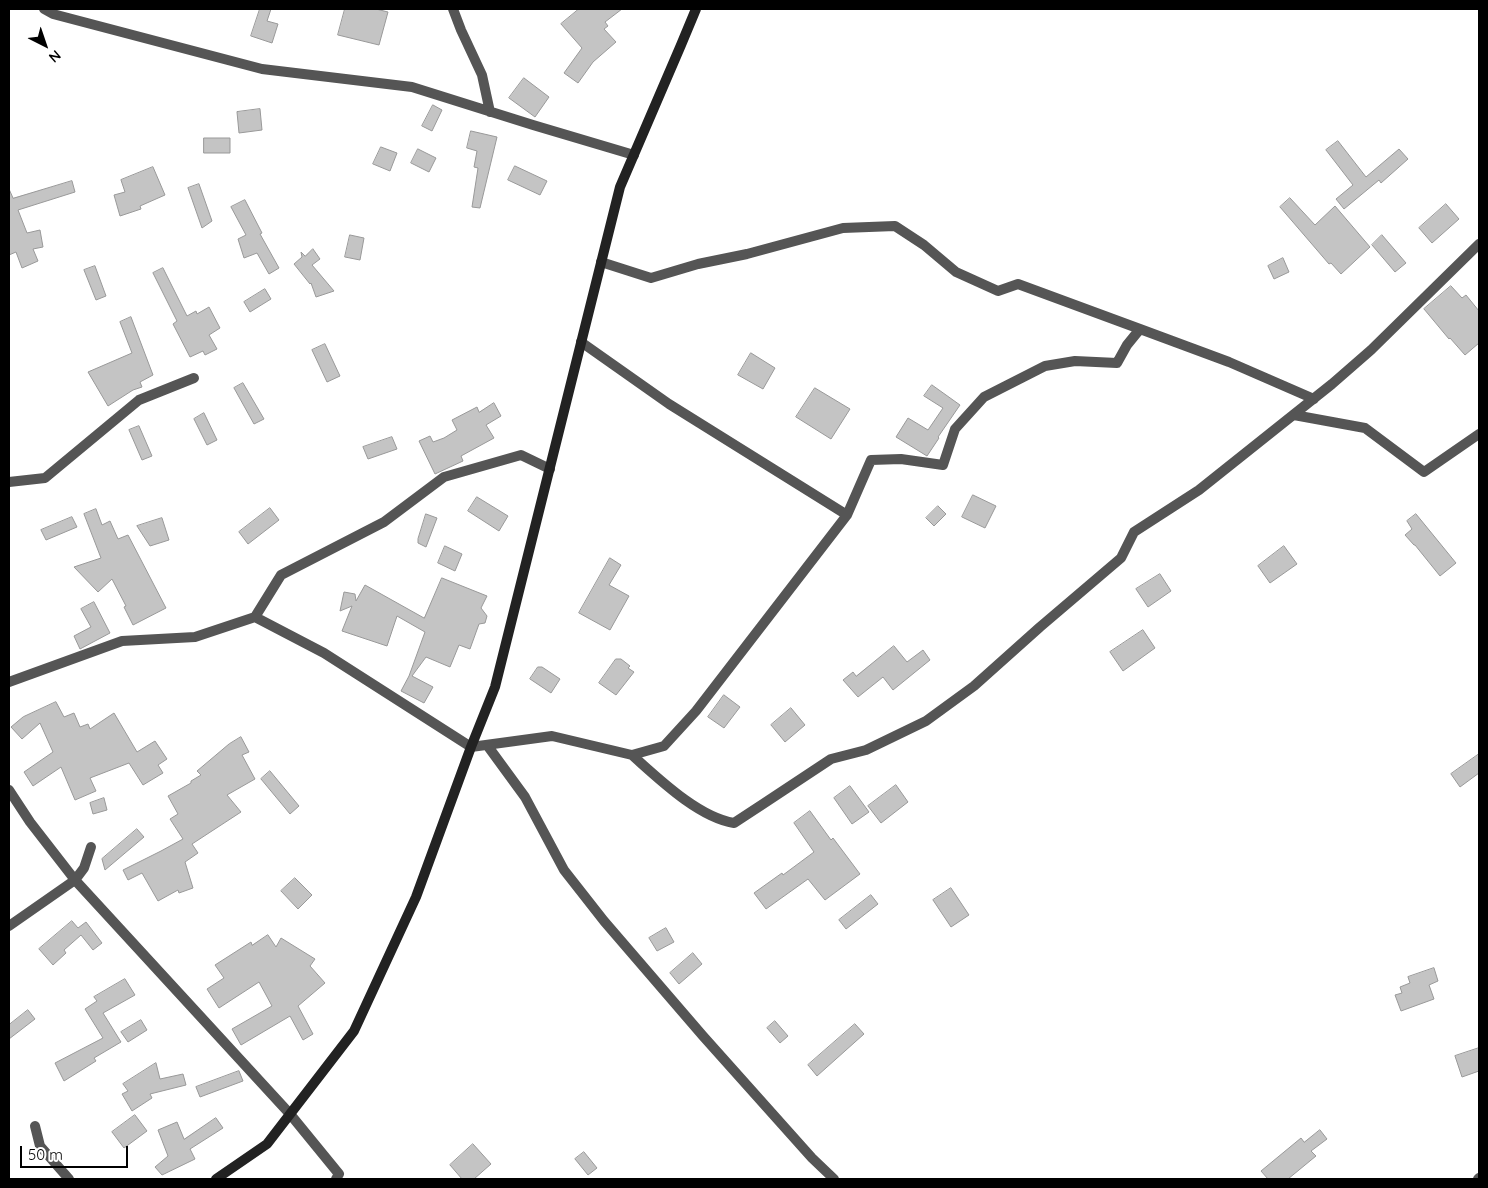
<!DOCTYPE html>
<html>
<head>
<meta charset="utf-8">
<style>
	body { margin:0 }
	#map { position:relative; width:1488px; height:1188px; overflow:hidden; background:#fff; font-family:Quicksand,sans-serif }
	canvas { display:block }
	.frame { position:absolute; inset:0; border:10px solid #000; pointer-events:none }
	.north { position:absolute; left:20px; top:20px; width:50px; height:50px; -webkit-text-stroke:4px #fff; paint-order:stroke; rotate:139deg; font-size:14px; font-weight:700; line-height:20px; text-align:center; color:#000 }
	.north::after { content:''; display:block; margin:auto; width:18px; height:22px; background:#000; clip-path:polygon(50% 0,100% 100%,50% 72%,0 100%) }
	.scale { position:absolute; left:20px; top:1146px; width:108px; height:22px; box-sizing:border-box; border:2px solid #000; border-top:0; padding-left:6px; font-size:15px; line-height:18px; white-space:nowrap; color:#000; -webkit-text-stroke:4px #fff; paint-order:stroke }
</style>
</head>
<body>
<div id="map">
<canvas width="1488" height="1188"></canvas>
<div class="frame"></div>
<div class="north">N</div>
<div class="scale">50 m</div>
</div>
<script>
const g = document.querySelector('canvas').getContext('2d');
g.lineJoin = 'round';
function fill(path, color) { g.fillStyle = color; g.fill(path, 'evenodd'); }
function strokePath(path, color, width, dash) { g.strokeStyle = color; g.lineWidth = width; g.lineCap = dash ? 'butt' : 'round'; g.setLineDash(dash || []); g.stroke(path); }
const building = new Path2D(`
	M260 9H271L267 21 278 24 272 43 251 36Z
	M345 9H376L388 12 379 45 338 35Z
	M579 9H622L605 22 608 26 604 29 616 42 593 62 578 83 564 73 582 48 561 24Z
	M524 78 549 97 535 117 509 98Z
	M433 105 442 110 432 131 422 126Z
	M260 109 262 130 239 133 237 112Z
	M471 131 497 137 480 208 472 207 478 168 474 167 477 151 467 148Z
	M204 138H230V153H204Z
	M1338 141 1366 177 1399 149 1408 159 1381 183 1379 180 1344 209 1336 199 1353 185 1326 150Z
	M381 147 397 153 390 171 373 164Z
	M418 149 436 158 429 172 411 163Z
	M515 166 547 181 540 195 508 180Z
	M153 167 165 195 140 206 141 209 120 216 114 195 125 192 121 180Z
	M72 181 75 192 18 210 27 233 40 230 43 247 33 249 38 261 22 268 16 252 9 255V189L13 198Z
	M199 184 212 221 202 228 188 188Z
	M1290 198 1315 225 1335 206 1370 247 1341 274 1331 263 1329 264 1280 207Z
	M245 200 262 233 260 234 279 268 269 274 257 253 244 258 238 239 246 235 231 207Z
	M1446 204 1459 219 1432 243 1419 228Z
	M350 235 364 238 360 260 345 257Z
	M1382 235 1406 263 1395 272 1372 245Z
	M313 249 320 259 312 265 334 291 316 297 311 283 310 284 294 264 302 257 301 252 305 256Z
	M1283 258 1289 272 1274 279 1268 266Z
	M95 266 106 296 96 300 84 270Z
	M163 268 187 316 196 311 197 314 209 307 220 328 209 335 217 349 205 355 203 351 190 357 173 324 177 321 153 273Z
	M1451 286 1462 298 1466 295 1479 311V343L1465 355 1450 338 1449 339 1424 309Z
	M265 289 271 299 250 312 244 302Z
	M131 317 153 375 140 382 142 387 133 390 108 406 88 372 132 353 120 322Z
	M325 344 340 376 327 382 312 350Z
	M751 353 775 368 763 389 738 375Z
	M243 383 264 419 254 424 234 388Z
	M932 385 960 405 938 437 939 438 927 456 896 437 908 418 928 430 943 408 924 396Z
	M815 388 850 409 831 439 796 417Z
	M494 403 501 416 486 425 494 438 461 456 463 461 435 474 419 441 430 436 433 442 444 438 457 430 452 420 477 407 479 412Z
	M204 413 217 440 207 445 194 419Z
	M139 426 152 456 142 460 129 430Z
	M392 437 397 449 368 459 363 447Z
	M973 495 996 506 985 528 962 517Z
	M477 497 508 516 499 531 468 511Z
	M938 506 946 514 934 526 926 518Z
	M270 508 279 520 248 544 239 532Z
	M96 509 102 525 110 521 118 539 128 535 166 608 133 625 124 607 126 606 112 579 98 592 74 567 101 558 84 514Z
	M426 514 437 518 426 547 418 543V539Z
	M1416 514 1456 563 1440 576 1415 545H1414L1405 535 1412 529 1407 521Z
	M72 517 77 527 46 540 41 530Z
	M162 518 169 540 150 546 137 526Z
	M445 546 462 554 455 571 438 563Z
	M1284 546 1297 564 1270 583 1258 566Z
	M610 558 621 565 609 585 629 596 610 630 579 613Z
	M1160 574 1171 591 1148 607 1136 589Z
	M442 578 487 596 481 608 487 616 485 623 479 624 470 649 459 645 450 667 426 657 412 676 433 687 424 703 401 691 409 676 425 632 397 616 387 646 342 631 352 606 340 611 344 592 355 594 356 601 365 585 424 618Z
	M94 602 110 633 80 649 74 636 91 627 81 609Z
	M1143 630 1155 648 1123 671 1110 652Z
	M894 646 907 662 923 650 930 660 893 690 883 677 858 697 843 680 853 672 856 676Z
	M616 659H621L630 666 628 668 634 672 616 695 599 683Z
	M538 667H542L560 679 551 693 530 679Z
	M724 695 740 707 724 728 708 717Z
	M56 702 64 717 74 713 80 727 88 724 90 729 114 713 137 752 155 741 167 759 158 765 163 773 143 785 129 763 90 778 96 791 75 800 61 767 33 786 24 772 53 752 40 723 22 739 11 727 23 717Z
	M791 708 805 725 785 742 771 725Z
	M241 737 249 752 242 755 255 779 227 795 241 812 192 844 198 853 185 862 193 888 179 893 178 890 158 901 142 873 128 880 123 870 161 851 183 839 170 819 178 814 168 796 191 783V781L201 775 197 771 229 744Z
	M1479 754V773L1460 787 1451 774Z
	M270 771 299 806 290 814 261 779Z
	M896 785 908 802 881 823 868 806Z
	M850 786 869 812 852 824 834 798Z
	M104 798 107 810 93 814 90 803Z
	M810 811 831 840 833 838 860 874 825 900 808 879 766 909 754 893 782 873 783 875 814 852 794 823Z
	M137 829 144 837 105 870 102 859Z
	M295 878 312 895 298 909 281 891Z
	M951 888 969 915 951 927 933 900Z
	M871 895 878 904 846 929 839 920Z
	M72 921 78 928 86 922 102 943 93 950 81 935 64 950 66 953 53 965 39 949Z
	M666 928 674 942 657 951 649 938Z
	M268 935 276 947 281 938 315 959 310 966 325 983 298 1006 313 1034 303 1040 290 1016 241 1045 232 1029 272 1006 259 982 219 1008 207 989 224 978 215 965 251 942 252 945Z
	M693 953 702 964 679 984 670 973Z
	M1434 968 1438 981 1429 985 1434 999 1401 1011 1395 995 1402 993 1400 987 1410 983 1408 977Z
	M125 979 135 995 103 1013 121 1042 94 1058 96 1061 64 1081 55 1063 103 1038 85 1009 97 1001 94 997Z
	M28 1010 35 1019 9 1039V1025Z
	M141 1020 147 1030 128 1042 121 1032Z
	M775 1021 788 1036 780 1043 767 1028Z
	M855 1024 864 1034 817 1076 808 1065Z
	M1479 1048V1071L1462 1077 1455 1056Z
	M156 1063 160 1079 183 1074 186 1085 150 1094 152 1098 132 1111 122 1094 128 1091 123 1084Z
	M239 1071 243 1081 200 1097 196 1087Z
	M135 1115 147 1131 124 1148 112 1132Z
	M216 1118 223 1128 190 1149 195 1159 162 1175 155 1167 168 1156 158 1130 177 1122 184 1139Z
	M1320 1130 1327 1139 1311 1151 1316 1156 1288 1179H1268L1261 1171 1301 1138 1304 1142Z
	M473 1144 491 1164 474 1179H462L450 1165Z
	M584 1152 597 1168 588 1175 575 1159Z`);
const street = new Path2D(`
	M44 9 53 14 262 69 412 87 533 125 634 155
	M453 9 461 30 482 75 490 112
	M601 262 651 278 698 264 747 254 843 228 895 226 924 245 956 272 998 291 1018 284 1140 329
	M581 342 669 404 847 515
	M1294 415 1365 428 1424 472 1479 434
	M9 482 45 478 139 400 194 378
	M255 617 281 575 384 522 444 477 521 455 550 469
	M9 682 122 641 195 637 255 617 324 653 471 747 552 736 632 755 664 746 696 711 847 515 871 460 901 459 943 465 955 429 984 397 1045 366 1075 361 1117 363 1127 345 1140 329 1229 362 1314 399
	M487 745 525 797 564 870 604 921 703 1036 812 1158 834 1179
	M632 755C659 779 698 817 734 823L763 804 831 759 866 750 926 721 974 686 1040 627 1121 558 1134 532 1199 490 1332 384 1371 350 1479 244
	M9 790 30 822 75 880 84 868 91 847
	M9 926 75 880 290 1114 339 1174 336 1179
	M35 1126 40 1146 69 1179
	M1478 1179 1479 1178`);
const secondary = new Path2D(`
	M216 1179 267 1144 354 1031 416 897 471 747 495 687 620 187 681 45 696 9`);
fill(building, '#c4c4c4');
strokePath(building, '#999', 1);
strokePath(street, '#555', 10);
strokePath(secondary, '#222', 10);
</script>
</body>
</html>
